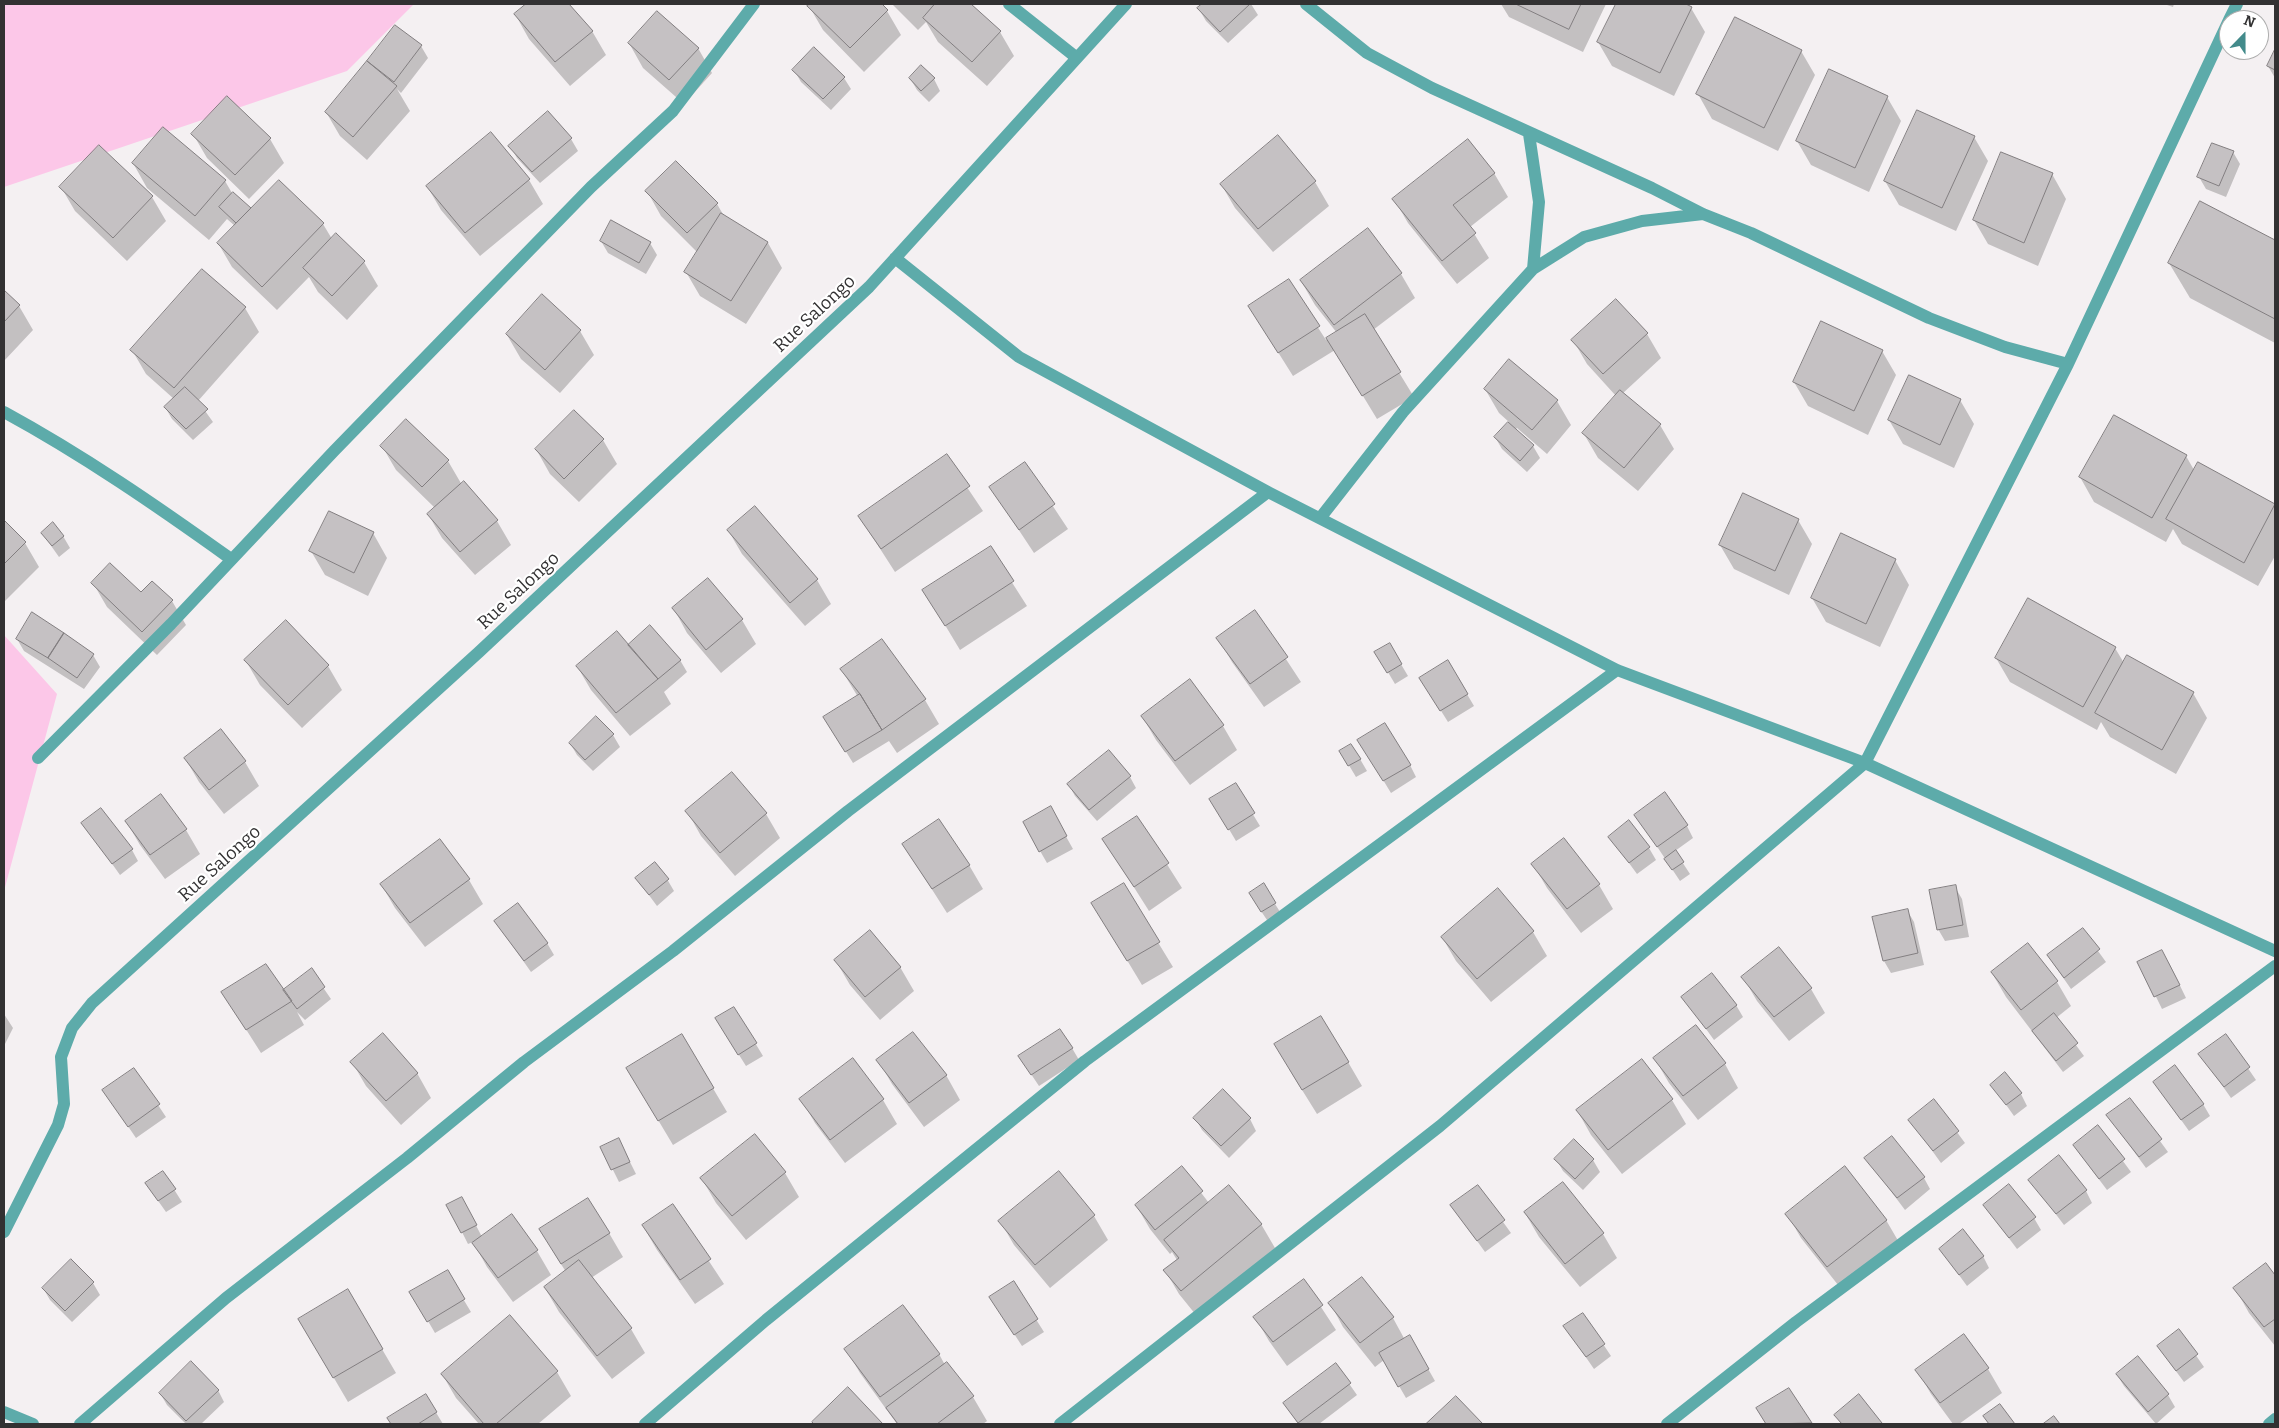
<!DOCTYPE html>
<html>
<head>
<meta charset="utf-8">
<style>
	body { margin:0 }
	#map { position:relative; width:2279px; height:1428px; overflow:hidden; background:#f4f0f2; font-family:Bitter,serif }
	canvas { display:block }
	.frame { position:absolute; inset:0; border:5px solid #323132; pointer-events:none }
	.north { position:absolute; left:2219px; top:10px; width:50px; height:50px; box-sizing:border-box; background:#fff; border:1px solid #adadad; border-radius:50%; rotate:22deg; font-size:14px; font-weight:700; line-height:20px; text-align:center; color:#323132 }
	.north::after { content:''; display:block; margin:auto; width:18px; height:22px; background:#438b8b; clip-path:polygon(50% 0,100% 100%,50% 72%,0 100%) }
</style>
</head>
<body>
<div id="map">
<canvas width="2279" height="1428"></canvas>
<div class="frame"></div>
<div class="north">N</div>
</div>
<script>
const g = document.querySelector('canvas').getContext('2d');
g.lineJoin = 'round';
function fill(path, color) { g.fillStyle = color; g.fill(path, 'evenodd'); }
function strokePath(path, color, width, dash) { g.strokeStyle = color; g.lineWidth = width; g.lineCap = dash ? 'butt' : 'round'; g.setLineDash(dash || []); g.stroke(path); }
function label(font, color, halo, rows, align = 'center') {
  g.font = font + ' Bitter,serif'; g.lineWidth = 4.5; g.setLineDash([]); g.textBaseline = 'middle'; g.strokeStyle = halo; g.fillStyle = color; for (const [text, x, y, turn = 0] of rows) {
    g.save(); g.translate(x, y); g.rotate((+turn || 0) * Math.PI / 180); g.textAlign = isNaN(turn) ? turn : align; if (halo) g.strokeText(text, 0, 0); g.fillText(text, 0, 0); g.restore();
  }
}
const green = new Path2D(`
	M4 4H414L347 71 4 187Z
	M4 635 57 694 4 891Z`);
const shadow = new Path2D(`
	M528 4H568L592 31 606 55 570 86 529 39 515 14Z
	M811 4H881L887 11 901 35 864 72 823 30 809 6Z
	M892 4H969L1000 32 1014 56 987 86 938 42 926 22 918 30Z
	M1204 4H1251L1258 15 1228 43 1206 21 1199 9Z
	M1501 4H1606L1583 52 1509 17Z
	M1617 4H1683L1691 8 1705 32 1674 96 1612 66 1598 42Z
	M2164 4H2174L2173 7Z
	M396 27 421 46 428 58 401 93 397 89 410 111 367 160 340 136 326 112Z
	M629 43 698 48 712 73 684 104 643 68Z
	M1801 51 1815 75 1778 151 1712 119 1698 94Z
	M2275 52V78L2268 66Z
	M794 70 844 78 851 89 831 110 801 82Z
	M910 78 934 79 940 91 929 102 917 90Z
	M1887 97 1901 121 1869 192 1811 165 1797 141Z
	M548 113 571 139 578 151 540 183 517 158 510 146Z
	M193 134 270 139 284 163 249 199 207 158Z
	M1974 137 1988 161 1956 231 1899 205 1885 181Z
	M2233 152 2240 164 2226 197 2206 189 2199 177Z
	M133 163 225 181 232 193 251 210 279 181 323 224 332 239 336 235 364 262 378 286 347 320 318 292 309 277 277 310 232 267 218 243 235 226 227 219 209 240 147 188Z
	M676 163 717 204 724 216 768 243 782 268 746 324 700 296 686 272 698 253 661 216 647 191Z
	M1494 173 1508 197 1470 227 1489 258 1457 284 1408 223 1394 199Z
	M2052 174 2066 199 2038 266 1988 244 1974 220Z
	M529 180 543 204 480 256 441 210 427 186Z
	M1315 182 1329 206 1273 252 1235 208 1221 184Z
	M61 187 152 197 166 221 127 261 75 211Z
	M2201 203 2275 242V343L2190 298 2169 263Z
	M1367 230 1401 274 1415 298 1373 330 1414 397 1377 419 1335 350 1293 376 1249 306 1288 281 1326 340 1337 333 1315 305 1301 281Z
	M601 241 650 243 657 255 646 274 608 253Z
	M202 271 245 308 259 332 198 401 213 422 193 440 172 419 165 407 174 399 146 374 132 350Z
	M4 292 19 306 33 330 4 361Z
	M580 331 594 355 560 393 521 359 507 335Z
	M1647 334 1661 358 1622 394 1660 425 1674 449 1638 491 1598 458 1584 434 1616 396 1587 364 1573 340Z
	M1882 351 1896 375 1868 435 1808 406 1794 382Z
	M1485 389 1557 401 1571 425 1547 454 1517 428 1515 430 1533 446 1540 458 1527 472 1502 449 1495 437 1509 422 1499 413Z
	M1960 400 1974 424 1954 468 1903 444 1889 420Z
	M574 412 603 440 617 464 579 502 550 474 536 449Z
	M406 421 448 461 462 485 497 521 511 545 475 575 442 538 428 514 435 508 396 470 382 446Z
	M946 456 983 511 895 572 859 516Z
	M2186 456 2194 470 2198 463 2275 505V556L2258 586 2182 544 2173 529 2166 542 2094 502 2080 477Z
	M1025 464 1068 529 1034 553 991 488Z
	M755 507 817 580 831 604 805 626 742 554 728 530Z
	M1798 520 1812 544 1789 595 1734 569 1720 545Z
	M4 522 25 543 39 567 4 602Z
	M42 533 63 536 70 548 59 557Z
	M373 533 387 558 368 596 325 575 311 551Z
	M1841 535 1895 560 1909 585 1880 647 1826 622 1812 598Z
	M990 548 1027 606 960 650 924 590Z
	M93 583 172 601 186 625 157 655 107 607Z
	M674 609 742 620 756 644 721 673 687 633Z
	M1255 612 1301 682 1264 707 1232 662 1218 638Z
	M17 639 93 655 100 667 84 689 24 651Z
	M1389 644 1408 676 1395 684 1376 652Z
	M628 646 680 660 687 672 664 692 671 704 630 736 591 690 577 666Z
	M2115 648 2124 663 2193 693 2207 718 2176 774 2110 737 2101 722 2097 730 2010 682 1996 658Z
	M246 661 328 666 342 690 302 728 260 685Z
	M1448 662 1474 706 1448 722 1428 690Z
	M841 669 925 700 939 724 897 753 889 741 853 763 832 729 858 697Z
	M1190 681 1223 726 1237 750 1190 785 1156 740 1142 716Z
	M220 730 245 762 259 786 224 814 199 782 185 758Z
	M613 735 620 747 593 771 577 755 570 743Z
	M1341 752 1360 759 1367 771 1356 777Z
	M1366 752 1410 765 1416 777 1391 793Z
	M732 774 766 814 780 838 735 876 701 836 687 811Z
	M1130 777 1136 788 1097 821 1075 796 1069 785Z
	M1235 785 1260 826 1236 841 1211 799Z
	M1050 808 1073 849 1047 863 1024 823Z
	M1636 815 1687 826 1693 838 1675 851 1690 874 1680 881Z
	M1137 817 1182 888 1149 911 1104 840Z
	M126 821 186 830 200 854 165 879 140 845Z
	M83 823 132 850 138 861 120 875Z
	M1610 837 1649 848 1656 860 1637 874Z
	M439 840 469 880 483 904 425 947 395 908 381 884Z
	M903 844 969 865 983 889 947 913Z
	M1533 864 1599 885 1613 909 1581 933 1547 888Z
	M637 879H667L674 891 657 906Z
	M1123 885 1173 967 1142 985 1107 927Z
	M1263 885 1282 915 1269 923 1257 905Z
	M1955 887 1962 899 1969 937 1945 941 1938 929Z
	M1907 910 1914 922 1924 965 1891 973 1884 961Z
	M495 921 547 943 554 955 531 972Z
	M2082 929 2106 962 2071 989 2048 956Z
	M1533 932 1547 956 1491 1002 1456 961 1442 937Z
	M836 961 900 967 914 991 880 1020 850 985Z
	M2139 962 2169 963 2186 998 2162 1009Z
	M311 970 331 999 305 1020 297 1012 304 1025 261 1053 223 993 283 991Z
	M1992 973 2057 982 2071 1006 2056 1018 2084 1056 2063 1072 2006 997Z
	M1743 977 1811 989 1825 1013 1789 1041 1757 1001Z
	M1683 997 1736 1005 1743 1017 1714 1040Z
	M734 1008 763 1056 746 1066 724 1031Z
	M4 1014 13 1028 4 1046Z
	M682 1036 727 1112 673 1145 642 1093Z
	M2226 1036 2256 1080 2231 1098 2200 1054Z
	M1072 1048 1079 1060 1039 1086 1027 1068Z
	M1655 1059 1725 1064 1738 1088 1698 1120 1669 1083Z
	M878 1060 946 1075 960 1100 924 1127 892 1084Z
	M352 1062 417 1073 431 1098 401 1125 366 1086Z
	M1348 1062 1362 1086 1317 1114 1289 1069Z
	M134 1069 166 1117 136 1138 104 1091Z
	M2154 1082 2203 1104 2210 1116 2189 1131Z
	M1992 1085 2021 1094 2027 1106 2014 1116Z
	M801 1099 883 1100 897 1124 845 1163 815 1123Z
	M1672 1100 1686 1124 1622 1174 1591 1135 1577 1110Z
	M2130 1100 2168 1152 2146 1168 2108 1116Z
	M1934 1101 1965 1143 1941 1163 1910 1120Z
	M1195 1118 1250 1119 1256 1131 1229 1158 1202 1130Z
	M2098 1127 2131 1172 2107 1190 2074 1146Z
	M754 1135 785 1173 799 1197 746 1240 716 1203 702 1179Z
	M619 1140 636 1174 619 1182 602 1148Z
	M1574 1141 1593 1160 1600 1172 1583 1190 1563 1171 1556 1159Z
	M1866 1158 1924 1178 1930 1189 1905 1210Z
	M1182 1168 1209 1203 1261 1224 1275 1248 1196 1315 1179 1294 1165 1270 1177 1260 1172 1252 1170 1254 1150 1229 1136 1205Z
	M163 1172 182 1202 166 1212 154 1195Z
	M1059 1173 1094 1216 1108 1240 1050 1288 1014 1245 1000 1221Z
	M2030 1180 2086 1191 2092 1203 2064 1225Z
	M1477 1186 1511 1233 1485 1252 1452 1206Z
	M672 1205 724 1284 695 1304 657 1250 643 1226Z
	M1984 1205 2034 1218 2041 1230 2017 1249Z
	M468 1210 482 1237 537 1251 551 1275 513 1302 487 1267 473 1242 468 1244 462 1232Z
	M1525 1213 1603 1234 1617 1258 1580 1287 1539 1237Z
	M1787 1214 1886 1220 1900 1244 1842 1290 1801 1238Z
	M609 1233 623 1257 591 1278 631 1329 645 1353 612 1379 559 1312 545 1288 566 1272 554 1253Z
	M1940 1249 1983 1256 1989 1268 1967 1286Z
	M2266 1265 2275 1277V1346L2249 1313 2235 1288Z
	M447 1272 471 1312 435 1333 411 1292Z
	M1304 1281 1336 1330 1287 1366 1269 1341 1255 1317Z
	M93 1283 100 1295 72 1322 50 1300 43 1288Z
	M1013 1283 1044 1332 1022 1346 998 1309Z
	M348 1291 396 1373 348 1402 314 1344Z
	M1330 1303 1393 1318 1405 1340 1410 1337 1435 1381 1406 1398 1384 1360 1375 1367 1343 1327Z
	M1583 1314 1611 1356 1594 1369 1565 1327Z
	M2179 1331 2204 1367 2184 1382 2158 1347Z
	M846 1349 939 1354 945 1365 947 1364 973 1397 987 1421 983 1424H897L860 1373Z
	M2138 1358 2168 1395 2175 1407 2156 1424 2124 1386 2117 1375Z
	M1336 1365 1357 1395 1319 1424H1298L1285 1403Z
	M1988 1369 2002 1393 1959 1424H1953L1931 1394 1917 1370Z
	M557 1372 571 1396 538 1424H479L456 1398 442 1374Z
	M848 1389 881 1424H815L813 1422Z
	M1788 1389 1810 1423 1767 1424 1758 1409Z
	M218 1390 224 1402 201 1424H186L167 1405 160 1393Z
	M426 1396 443 1424H392L389 1419Z
	M1859 1396 1882 1424H1841L1835 1415Z
	M1456 1397 1481 1424H1427Z`);
const building = new Path2D(`
	M526 4H569L593 31 555 62 514 14Z
	M810 4H882L888 10 850 48 807 6Z
	M935 4H971L1001 31 972 62 923 18Z
	M1202 4H1250L1220 32 1197 8Z
	M1516 4H1581L1569 29Z
	M1616 4H1686L1692 7 1660 73 1597 42Z
	M657 11 699 48 669 80 628 43Z
	M1735 17 1802 50 1764 128 1696 94Z
	M395 25 422 45 394 82 367 61Z
	M814 47 845 77 823 99 792 70Z
	M2275 49V70L2267 66Z
	M367 61 397 86 353 137 325 112Z
	M921 65 935 78 921 91 909 78Z
	M1829 69 1888 96 1855 168 1796 141Z
	M227 96 271 138 235 175 191 134Z
	M1917 110 1975 136 1942 208 1884 181Z
	M548 111 572 138 532 172 508 146Z
	M163 127 226 180 195 216 132 163Z
	M491 132 530 179 465 233 426 186Z
	M1278 135 1316 181 1258 229 1220 184Z
	M1468 139 1495 173 1453 205 1476 233 1442 261 1392 199Z
	M2212 143 2234 151 2219 186 2197 177Z
	M99 145 153 196 113 238 59 187Z
	M2001 152 2053 173 2024 243 1973 220Z
	M676 161 718 203 687 233 645 191Z
	M279 180 324 223 262 287 217 243Z
	M233 192 251 208 236 223 219 207Z
	M2200 201 2275 240V319L2168 263Z
	M721 213 768 242 731 301 684 272Z
	M611 220 651 242 639 263 600 241Z
	M1368 228 1402 273 1334 325 1300 280Z
	M336 233 365 261 332 296 303 268Z
	M202 269 246 307 174 388 130 350Z
	M1289 279 1320 326 1278 353 1248 306Z
	M4 290 20 305 4 322Z
	M542 294 581 330 545 370 506 334Z
	M1616 299 1648 333 1603 374 1571 340Z
	M1365 314 1401 372 1362 396 1326 338Z
	M1821 321 1883 350 1854 411 1793 382Z
	M1509 359 1558 400 1532 430 1484 389Z
	M1909 375 1961 399 1940 445 1888 420Z
	M185 387 208 409 186 429 164 407Z
	M1620 390 1661 424 1624 468 1582 433Z
	M574 410 604 439 564 479 535 449Z
	M2114 415 2187 455 2152 518 2079 477Z
	M406 419 449 460 422 487 380 446Z
	M1508 422 1534 445 1520 461 1494 437Z
	M947 454 970 486 881 549 858 516Z
	M1025 462 1055 504 1019 530 989 487Z
	M2198 462 2275 504 2244 563 2166 519Z
	M464 481 498 520 460 552 427 514Z
	M1743 493 1799 519 1775 571 1719 545Z
	M755 506 818 579 790 603 727 530Z
	M329 511 374 532 354 573 309 551Z
	M4 520 26 542 4 564Z
	M53 522 64 536 52 546 41 533Z
	M1841 533 1896 559 1866 624 1811 598Z
	M991 546 1014 581 945 626 922 590Z
	M110 563 141 592 152 581 173 600 142 632 91 583Z
	M708 578 743 619 706 650 672 608Z
	M2028 598 2116 647 2083 707 1995 658Z
	M1255 610 1288 657 1250 684 1216 638Z
	M32 612 64 633 48 658 16 639Z
	M286 620 329 665 288 705 244 660Z
	M650 625 681 660 658 679 628 645Z
	M617 631 658 679 616 713 576 666Z
	M64 633 94 654 77 678 48 658Z
	M882 639 926 699 882 730 860 694 840 669Z
	M1390 643 1402 664 1387 673 1374 652Z
	M2127 655 2194 692 2162 750 2095 713Z
	M1448 660 1468 694 1440 711 1419 678Z
	M1190 679 1224 725 1175 761 1141 716Z
	M860 694 882 730 845 752 823 717Z
	M596 716 614 734 585 760 569 743Z
	M1385 723 1411 765 1383 781 1357 740Z
	M221 729 246 761 209 790 184 758Z
	M1351 744 1361 759 1348 766 1339 751Z
	M1109 750 1131 776 1089 810 1067 784Z
	M732 772 767 813 720 853 685 811Z
	M1236 783 1255 813 1228 830 1209 799Z
	M1665 792 1688 825 1657 847 1634 815Z
	M161 794 187 829 150 855 125 821Z
	M1051 806 1067 836 1039 852 1023 822Z
	M101 808 133 849 112 864 81 823Z
	M1137 816 1169 863 1134 887 1102 839Z
	M939 819 970 865 932 889 902 844Z
	M1629 820 1650 847 1629 863 1608 837Z
	M1564 838 1600 884 1567 909 1531 864Z
	M440 839 470 879 410 923 380 884Z
	M1676 850 1684 862 1672 870 1664 859Z
	M655 862 669 879 649 895 635 878Z
	M1124 883 1160 942 1127 961 1091 903Z
	M1264 883 1276 903 1261 912 1249 893Z
	M1956 885 1963 925 1937 930 1929 890Z
	M1498 888 1534 931 1477 979 1441 937Z
	M518 903 548 943 524 961 494 921Z
	M1908 909 1918 953 1883 961 1872 917Z
	M2083 928 2100 949 2064 978 2047 955Z
	M870 930 901 967 865 997 834 960Z
	M2028 943 2058 981 2021 1010 1991 972Z
	M1779 947 1812 988 1774 1017 1741 977Z
	M2162 950 2180 985 2154 997 2137 962Z
	M266 964 292 1001 246 1030 221 992Z
	M312 968 325 987 297 1009 283 990Z
	M1712 973 1737 1005 1706 1029 1681 997Z
	M734 1007 757 1043 738 1055 715 1018Z
	M2054 1013 2078 1043 2056 1061 2032 1031Z
	M1321 1016 1349 1062 1302 1090 1274 1044Z
	M1696 1025 1726 1063 1683 1096 1653 1058Z
	M1060 1029 1073 1048 1031 1075 1018 1056Z
	M913 1032 947 1075 909 1103 876 1060Z
	M383 1033 418 1073 386 1101 350 1062Z
	M682 1034 714 1088 658 1121 626 1068Z
	M2226 1034 2250 1067 2224 1087 2198 1054Z
	M853 1058 884 1099 830 1140 799 1099Z
	M1642 1059 1673 1099 1608 1150 1576 1110Z
	M2175 1065 2204 1104 2181 1120 2153 1082Z
	M134 1068 160 1104 128 1127 102 1090Z
	M2005 1072 2022 1093 2006 1105 1990 1085Z
	M1223 1089 1251 1118 1221 1146 1193 1118Z
	M2130 1098 2162 1139 2139 1157 2106 1115Z
	M1934 1099 1959 1131 1933 1151 1908 1120Z
	M2098 1125 2125 1159 2099 1179 2073 1145Z
	M755 1134 786 1172 732 1216 700 1178Z
	M1892 1136 1925 1177 1897 1198 1864 1158Z
	M619 1138 630 1162 611 1170 600 1147Z
	M1574 1139 1594 1159 1575 1179 1554 1159Z
	M2059 1155 2087 1190 2056 1214 2028 1180Z
	M1182 1166 1203 1191 1155 1230 1135 1205Z
	M1845 1166 1887 1220 1827 1267 1785 1214Z
	M163 1171 176 1189 158 1201 145 1183Z
	M1059 1171 1095 1215 1035 1265 998 1221Z
	M1563 1182 1604 1233 1565 1264 1524 1212Z
	M2009 1184 2036 1217 2009 1238 1983 1205Z
	M1229 1185 1262 1224 1181 1291 1163 1270 1179 1258 1164 1240Z
	M1478 1185 1505 1220 1477 1241 1450 1205Z
	M462 1197 477 1225 461 1233 446 1205Z
	M588 1198 610 1233 561 1264 539 1229Z
	M673 1204 711 1259 680 1280 642 1225Z
	M512 1214 538 1250 498 1278 472 1243Z
	M1963 1229 1984 1256 1959 1275 1939 1249Z
	M71 1259 94 1282 65 1311 42 1288Z
	M579 1260 632 1328 597 1356 544 1287Z
	M2266 1263 2275 1275V1319L2264 1327 2233 1288Z
	M448 1270 465 1299 427 1322 409 1292Z
	M1362 1277 1394 1317 1360 1343 1328 1303Z
	M1304 1279 1323 1305 1273 1342 1253 1317Z
	M1014 1281 1038 1319 1014 1335 989 1297Z
	M348 1289 383 1349 333 1378 298 1319Z
	M903 1305 940 1354 880 1397 844 1349Z
	M1583 1313 1605 1344 1586 1357 1563 1326Z
	M510 1315 558 1371 496 1424H484L441 1374Z
	M2179 1329 2198 1354 2176 1371 2157 1346Z
	M1964 1334 1989 1368 1940 1403 1915 1370Z
	M1410 1335 1429 1369 1398 1387 1379 1353Z
	M2138 1356 2169 1394 2148 1412 2116 1374Z
	M191 1361 219 1390 186 1421 159 1393Z
	M947 1362 974 1396 937 1424H898L886 1408Z
	M1336 1363 1351 1383 1298 1423 1283 1403Z
	M848 1387 883 1424H814L812 1422Z
	M1789 1388 1812 1423 1766 1424 1756 1408Z
	M426 1394 437 1412 418 1424H391L387 1418Z
	M1859 1394 1882 1423 1881 1424H1842L1834 1415Z
	M1456 1396 1483 1424H1426Z
	M2000 1404 2015 1424H1989L1983 1416Z
	M2054 1416 2060 1424H2043Z`);
const minor = new Path2D(`
	M1009 4 1077 58
	M1306 4 1367 53 1432 88 1652 188 1703 214 1751 233 1929 318 2005 347 2068 364
	M2229 20 2237 4
	M1529 134 1539 202 1533 269
	M895 258 1019 357 1268 492 1617 670 1865 763 2275 951
	M4 412C83 455 157 506 231 559
	M1321 517 1403 412 1533 269 1584 237 1642 221 1703 214
	M38 758 171 624 334 451 591 187 673 111 754 4
	M4 1232 58 1125 64 1104 61 1057 72 1028 92 1003 479 652 869 287 1126 4
	M4 1412 33 1424
	M80 1424 226 1298 407 1158 524 1062 673 951 848 811 1268 492
	M645 1424 766 1320 1085 1061 1617 670
	M1060 1424 1440 1126 1865 763 2068 364 2229 20
	M1667 1424 1796 1322 2275 966
	M2269 1424 2275 1419`);
const streetNames = [
	["Rue Salongo",815,314,-43],
	["Rue Salongo",519,591,-43],
	["Rue Salongo",220,864,-42]
];
fill(green, '#fcc7e8');
fill(shadow, '#0003');
fill(building, '#c5c1c3');
strokePath(building, '#827e80', 1);
strokePath(minor, '#5dabaa', 12);
label('18px', '#323132', '#fff', streetNames);
</script>
</body>
</html>
